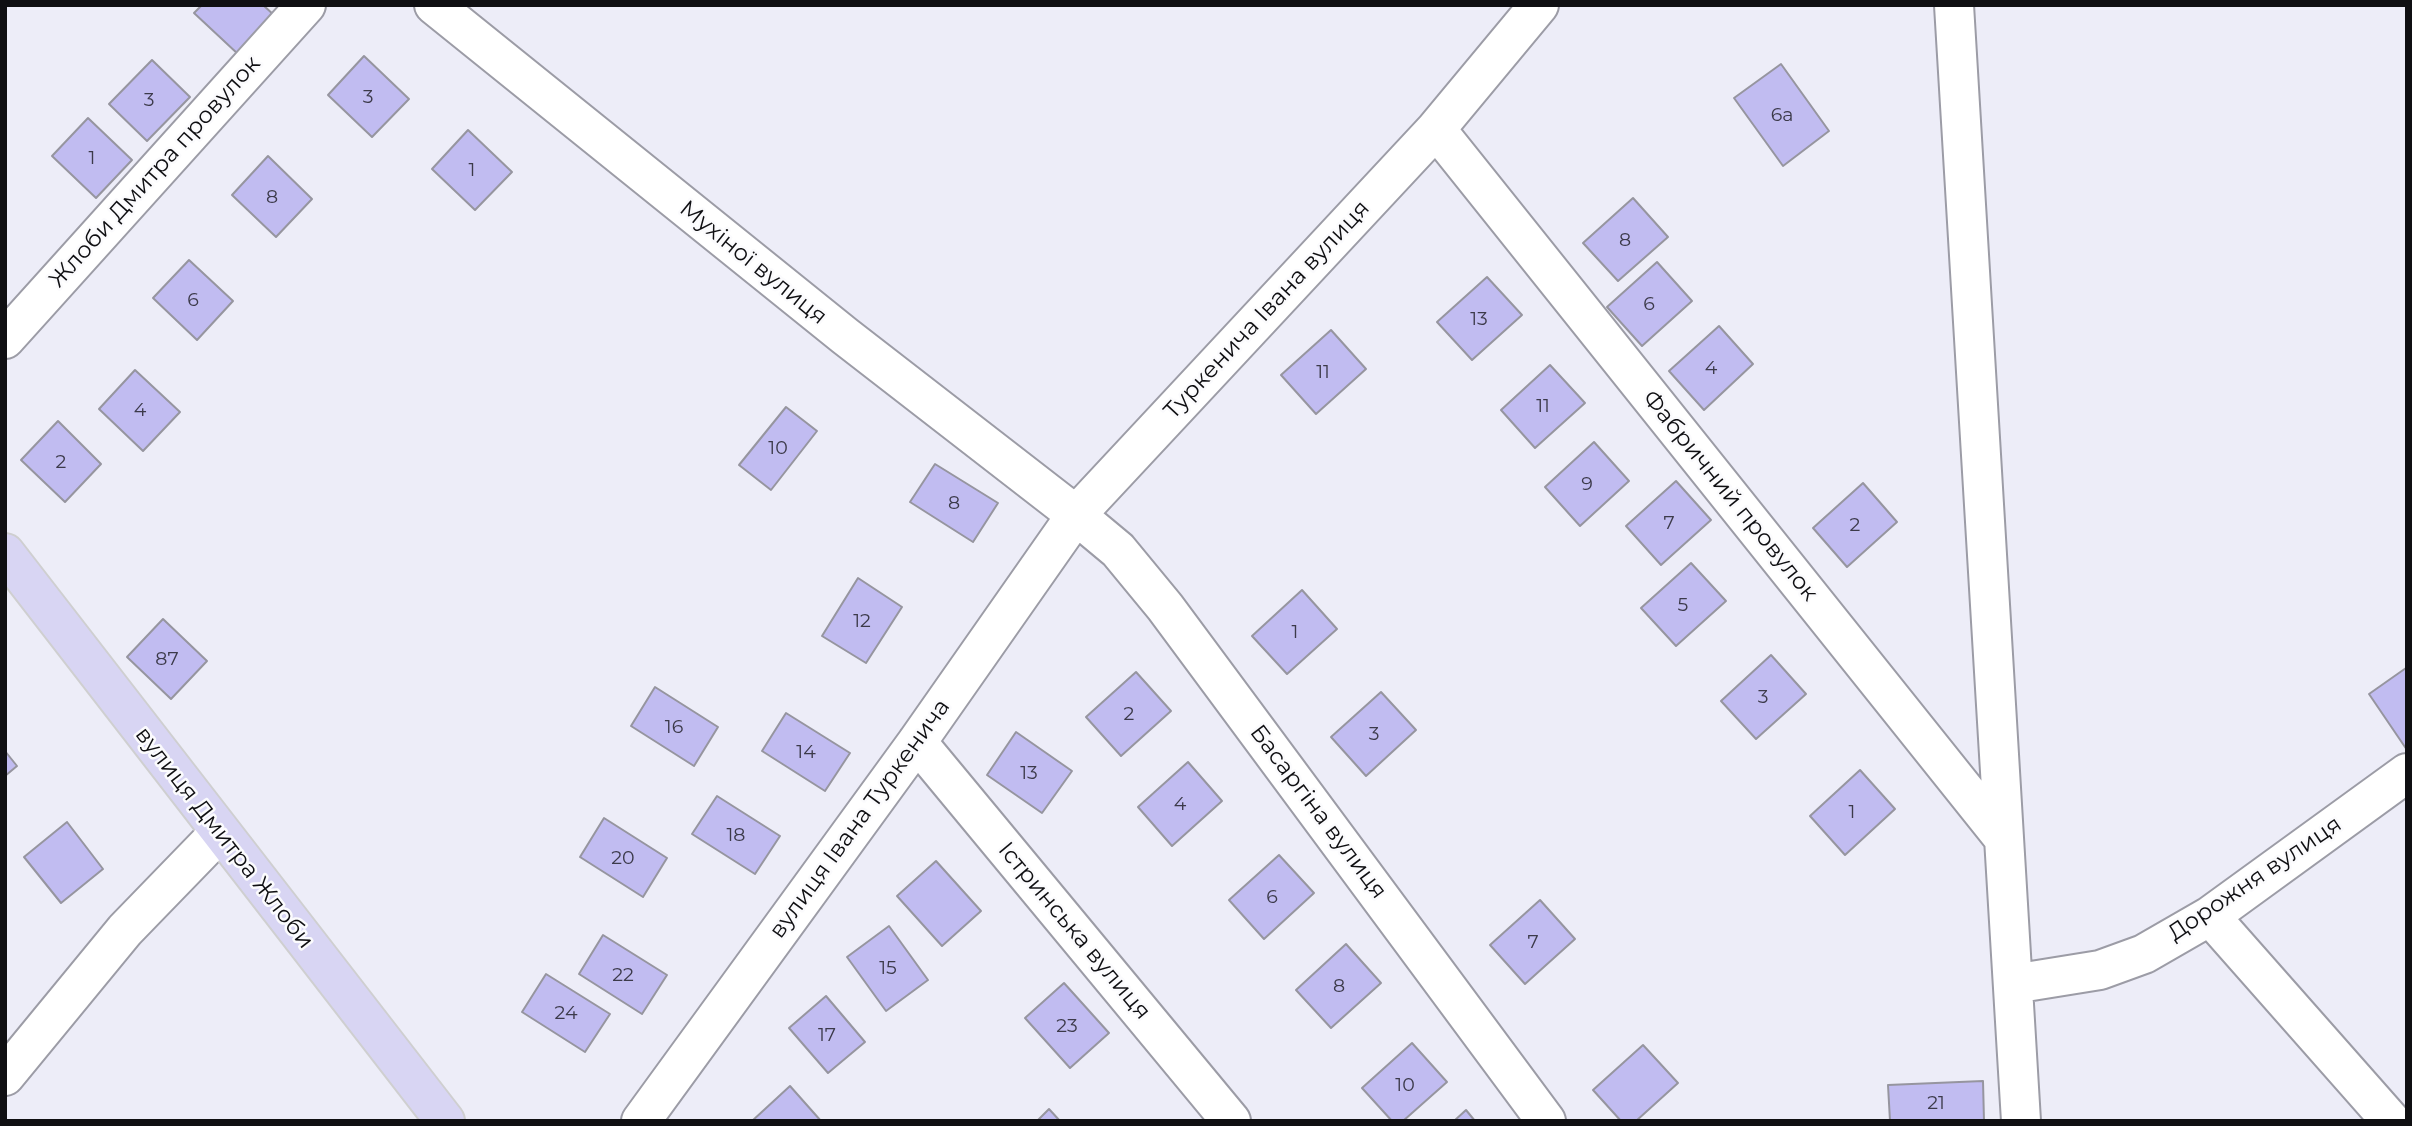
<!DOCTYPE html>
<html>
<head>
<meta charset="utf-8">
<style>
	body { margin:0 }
	#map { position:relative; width:2412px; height:1126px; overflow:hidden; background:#ededf8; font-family:Montserrat,sans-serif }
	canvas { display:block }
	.frame { position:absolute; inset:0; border:7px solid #0f0f12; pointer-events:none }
</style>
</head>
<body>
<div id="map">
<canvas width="2412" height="1126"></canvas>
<div class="frame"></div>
</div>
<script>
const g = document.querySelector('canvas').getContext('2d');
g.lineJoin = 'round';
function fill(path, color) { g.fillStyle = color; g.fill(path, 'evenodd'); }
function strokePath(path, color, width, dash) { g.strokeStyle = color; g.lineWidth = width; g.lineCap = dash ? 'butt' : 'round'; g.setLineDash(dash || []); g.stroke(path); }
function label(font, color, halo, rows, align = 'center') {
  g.font = font + ' Montserrat,sans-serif'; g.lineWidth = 5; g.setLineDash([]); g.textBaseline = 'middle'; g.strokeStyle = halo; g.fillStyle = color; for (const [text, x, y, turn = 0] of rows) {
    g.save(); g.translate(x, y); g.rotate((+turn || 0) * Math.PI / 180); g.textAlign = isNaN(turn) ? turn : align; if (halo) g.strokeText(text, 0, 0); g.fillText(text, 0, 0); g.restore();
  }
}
const building = new Path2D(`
	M202 5H263L275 16 239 55 194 13Z
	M364 56 409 99 372 137 328 95Z
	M152 60 190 97 147 141 109 104Z
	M1781 64 1829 131 1783 166 1734 98Z
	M88 118 132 160 96 198 52 156Z
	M468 130 512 172 475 210 432 169Z
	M268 156 312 199 276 237 232 195Z
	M1633 198 1668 237 1618 281 1583 243Z
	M189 260 233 301 197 340 153 298Z
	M1657 262 1692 301 1642 346 1607 307Z
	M1487 277 1522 315 1472 360 1437 322Z
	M1719 326 1753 364 1704 410 1669 371Z
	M1331 330 1366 369 1316 414 1281 375Z
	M1550 365 1585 403 1535 448 1501 410Z
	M135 370 180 412 143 451 99 409Z
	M786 407 817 431 771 490 739 465Z
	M58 421 101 464 65 502 21 460Z
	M1594 442 1629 481 1580 526 1545 487Z
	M935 464 998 503 973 542 910 502Z
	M1676 481 1711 520 1661 565 1626 526Z
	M1863 483 1897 522 1847 567 1813 528Z
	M1691 563 1726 601 1676 646 1641 608Z
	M858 578 902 607 866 663 822 636Z
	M1302 590 1337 629 1287 674 1252 636Z
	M163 619 207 661 171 699 127 657Z
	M1771 655 1806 694 1756 739 1721 701Z
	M2406 668 2407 670V750L2369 694Z
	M1136 672 1171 711 1121 756 1086 717Z
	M655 687 718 727 694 766 631 726Z
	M1381 692 1416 730 1366 776 1331 737Z
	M786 713 850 753 825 791 762 751Z
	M1016 732 1072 771 1042 813 987 775Z
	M5 751 17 766 5 776Z
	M1188 762 1222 801 1172 846 1138 807Z
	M1860 770 1895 809 1845 855 1810 816Z
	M717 796 780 836 755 874 692 834Z
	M604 818 667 858 643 897 580 857Z
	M67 822 103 869 61 903 24 857Z
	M1279 855 1314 893 1264 939 1229 900Z
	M936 861 981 911 942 946 897 896Z
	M1540 900 1575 939 1525 984 1490 945Z
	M889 926 928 980 886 1011 847 957Z
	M603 935 667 975 642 1014 579 974Z
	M1346 944 1381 983 1331 1028 1296 990Z
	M546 974 610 1014 585 1052 522 1012Z
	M1064 983 1109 1033 1070 1068 1025 1018Z
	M826 996 865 1042 828 1073 789 1028Z
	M1412 1043 1447 1082 1403 1121H1392L1362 1088Z
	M1643 1045 1678 1083 1636 1121H1621L1593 1090Z
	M1983 1081 1984 1121H1890L1888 1085Z
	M790 1086 821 1121H752Z
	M1049 1109 1060 1121H1037Z
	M1466 1110 1475 1121H1454Z`);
const minor = new Path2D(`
	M434 5 845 336 1076 515 1118 550 1165 607 1546 1121
	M1954 5 2021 1121
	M1436 129 1539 5
	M5 339 306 5
	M917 742 1231 1121
	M2210 916 2391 1121
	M2013 984 2100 970 2144 954 2210 916 2407 773
	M5 1076 125 930 220 832
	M641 1121 917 742 1076 515 1436 129 2004 839`);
const major = new Path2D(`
	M5 553 445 1121`);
const numberNames = [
	["3",368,97],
	["3",149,100],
	["6а",1782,115],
	["1",92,158],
	["1",472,170],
	["8",272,197],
	["8",1625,240],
	["6",193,300],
	["6",1649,304],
	["13",1479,319],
	["4",1711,368],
	["11",1323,372],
	["11",1543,406],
	["4",140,410],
	["10",778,448],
	["2",61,462],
	["9",1587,484],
	["8",954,503],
	["7",1669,523],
	["2",1855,525],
	["5",1683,605],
	["12",862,621],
	["1",1295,632],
	["87",167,659],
	["3",1763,697],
	["2",1129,714],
	["16",674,727],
	["3",1374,734],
	["14",806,752],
	["13",1029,773],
	["4",1180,804],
	["1",1852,812],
	["18",736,835],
	["20",623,858],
	["6",1272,897],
	["7",1533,942],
	["15",888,968],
	["22",623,975],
	["8",1339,986],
	["24",566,1013],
	["23",1067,1026],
	["17",827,1035],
	["10",1405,1085],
	["21",1936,1103]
];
const streetNames = [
	["Жлоби Дмитра провулок",155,172,-48],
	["Мухіної вулиця",753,263,39],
	["Туркенича Івана вулиця",1267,310,-47],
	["Фабричний провулок",1730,496,51],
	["Басаргіна вулиця",1318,812,53],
	["вулиця Івана Туркенича",860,819,-54],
	["вулиця Дмитра Жлоби",224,838,52],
	["Дорожня вулиця",2255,879,-34],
	["Істринська вулиця",1074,931,50]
];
fill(building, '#c1bcf1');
strokePath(building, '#96959f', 2);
strokePath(minor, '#9c9ca6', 42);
strokePath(major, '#cfcfd0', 42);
strokePath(minor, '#fff', 38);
strokePath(major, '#d8d5f3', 38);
label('19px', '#3c3a4a', null, numberNames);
label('23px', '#0f0f12', '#fbfbfd', streetNames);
</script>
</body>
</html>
